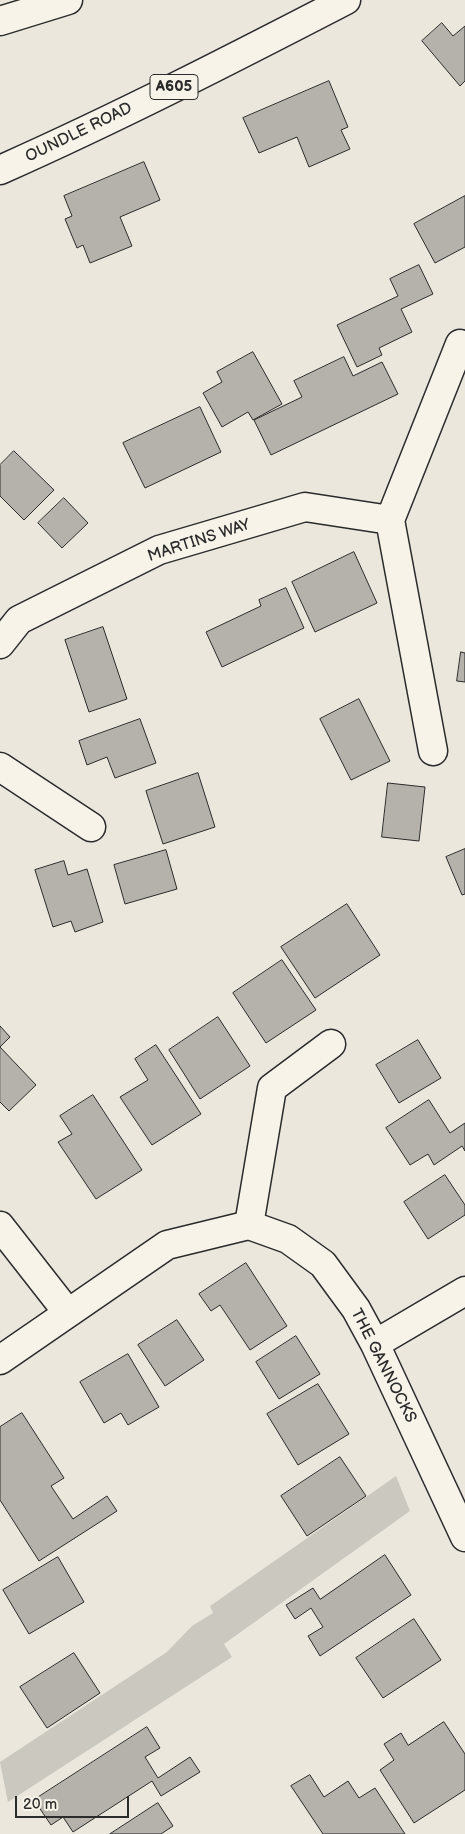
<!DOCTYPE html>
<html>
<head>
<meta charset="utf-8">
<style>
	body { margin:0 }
	#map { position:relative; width:465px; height:1834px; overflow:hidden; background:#ebe7dd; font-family:"Balsamiq Sans",sans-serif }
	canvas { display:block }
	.scale { position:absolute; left:15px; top:1796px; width:114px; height:22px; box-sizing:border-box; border:2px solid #2b2b2b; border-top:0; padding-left:6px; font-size:15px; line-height:18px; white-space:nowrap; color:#2b2b2b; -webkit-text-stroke:4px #f7f3e8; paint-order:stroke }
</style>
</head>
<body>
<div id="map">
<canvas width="465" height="1834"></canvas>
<div class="scale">20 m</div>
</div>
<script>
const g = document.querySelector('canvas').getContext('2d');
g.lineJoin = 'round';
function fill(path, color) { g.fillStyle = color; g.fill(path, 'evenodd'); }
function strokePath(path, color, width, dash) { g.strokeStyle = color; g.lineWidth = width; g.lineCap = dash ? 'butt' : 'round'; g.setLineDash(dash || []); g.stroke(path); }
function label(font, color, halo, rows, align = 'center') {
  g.font = font + ' "Balsamiq Sans",sans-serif'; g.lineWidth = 4; g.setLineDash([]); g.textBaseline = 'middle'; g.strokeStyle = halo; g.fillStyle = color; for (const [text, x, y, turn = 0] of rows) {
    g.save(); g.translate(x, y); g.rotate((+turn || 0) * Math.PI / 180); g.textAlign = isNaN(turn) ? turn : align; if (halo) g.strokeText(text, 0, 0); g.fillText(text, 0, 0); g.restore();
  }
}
const green = new Path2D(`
	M396 1476 410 1511 224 1644 232 1657 8 1802 0 1762 167 1652 192 1626 213 1613 210 1606Z`);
const building = new Path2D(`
	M442 23 453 36 465 26V81L460 86 422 41Z
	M329 81 348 127 341 130 350 149 309 167 297 137 259 153 243 118Z
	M144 162 160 200 120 217 132 246 90 263 83 245 77 248 65 219 72 216 64 196Z
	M465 196V247L435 263 414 224Z
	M419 265 433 294 401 309 412 332 379 348 382 355 357 367 337 325 398 296 390 279Z
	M253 352 282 404 253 420 248 412 222 427 203 393 222 382 217 372Z
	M344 357 353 376 382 362 398 394 271 455 254 420 302 397 294 381Z
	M200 407 221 452 145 488 123 443Z
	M14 451 54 490 24 520 0 496V465Z
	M64 498 88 523 62 548 38 523Z
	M354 552 377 603 315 632 292 582Z
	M286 588 304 628 222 667 206 632 261 606 259 600Z
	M103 627 127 699 89 712 65 640Z
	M461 652 465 653V682L457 681Z
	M359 699 390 761 351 780 320 719Z
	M140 719 156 763 115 778 107 757 87 765 79 741Z
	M198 773 215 827 163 844 146 791Z
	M388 783 425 787 419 841 382 837Z
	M465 849V894L462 895 446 857Z
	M166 850 177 889 125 904 114 865Z
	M64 861 68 875 87 869 103 922 75 932 71 921 53 927 35 870Z
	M347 904 380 955 315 998 281 947Z
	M282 960 316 1010 266 1043 233 993Z
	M218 1017 250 1066 200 1099 169 1050Z
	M0 1026 10 1037 0 1047Z
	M418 1040 441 1078 399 1103 376 1065Z
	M156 1045 201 1114 152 1145 120 1097 148 1080 135 1059Z
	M0 1047 36 1085 9 1111 0 1102Z
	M93 1095 142 1170 96 1199 58 1142 72 1134 60 1116Z
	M429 1100 450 1133 465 1123V1151L462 1146 434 1165 428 1154 410 1165 386 1128Z
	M445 1175 465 1205V1215L428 1239 404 1202Z
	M246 1263 287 1326 250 1350 220 1305 211 1311 199 1294Z
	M177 1320 204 1360 165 1386 138 1345Z
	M296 1336 320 1374 279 1399 256 1362Z
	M128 1354 159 1407 128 1425 121 1413 104 1423 80 1382Z
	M318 1384 349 1434 298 1465 267 1414Z
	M22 1413 64 1478 51 1486 73 1519 107 1496 117 1511 39 1561 0 1500V1427Z
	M340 1457 366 1496 307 1536 281 1496Z
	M385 1555 411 1595 320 1656 308 1636 323 1627 311 1608 295 1619 286 1605 313 1588 320 1599Z
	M58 1557 84 1602 29 1634 3 1590Z
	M414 1619 441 1660 383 1698 356 1658Z
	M74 1653 100 1693 47 1728 20 1687Z
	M444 1722 465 1754V1790L414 1823 380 1770 394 1760 384 1744 401 1733 408 1745Z
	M147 1727 160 1748 145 1757 158 1778 190 1757 200 1772 161 1796 152 1781 73 1832 63 1817 51 1825 34 1800Z
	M310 1775 324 1797 348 1781 359 1798 375 1788 405 1834H323L291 1786Z
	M158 1803 173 1826 161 1834H110Z`);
const minor = new Path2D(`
	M0 21 68 0
	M0 644 19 620 159 550 305 507 390 520
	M433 751 390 520 460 344
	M0 767 91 827
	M249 1225 272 1088 331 1044
	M0 1226 68 1313
	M375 1344 465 1291
	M0 1360 167 1245 249 1225 288 1239 323 1264 356 1309 375 1344 465 1537`);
const major = new Path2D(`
	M0 170C117 118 232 59 346 0`);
const shields = [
	[174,87,48]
];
const shieldNames = [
	["A605",174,87]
];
const streetNames = [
	["OUNDLE ROAD",79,133,-26],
	["MARTINS WAY",199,541,-18],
	["THE GANNOCKS",383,1366,63]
];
fill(green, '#cbc8bf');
fill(building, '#b5b2ab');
strokePath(building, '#2b2b2b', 1);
strokePath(minor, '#2b2b2b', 31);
strokePath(major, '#2b2b2b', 31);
strokePath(minor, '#f7f3e8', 28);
strokePath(major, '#f7f3e8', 28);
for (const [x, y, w] of shields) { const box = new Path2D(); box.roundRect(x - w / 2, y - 12.5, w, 25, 4); g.fillStyle = '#f7f3e8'; g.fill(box); strokePath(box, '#2b2b2b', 1); }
label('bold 15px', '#2b2b2b', null, shieldNames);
label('16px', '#2b2b2b', '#f7f3e8', streetNames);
</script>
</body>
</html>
